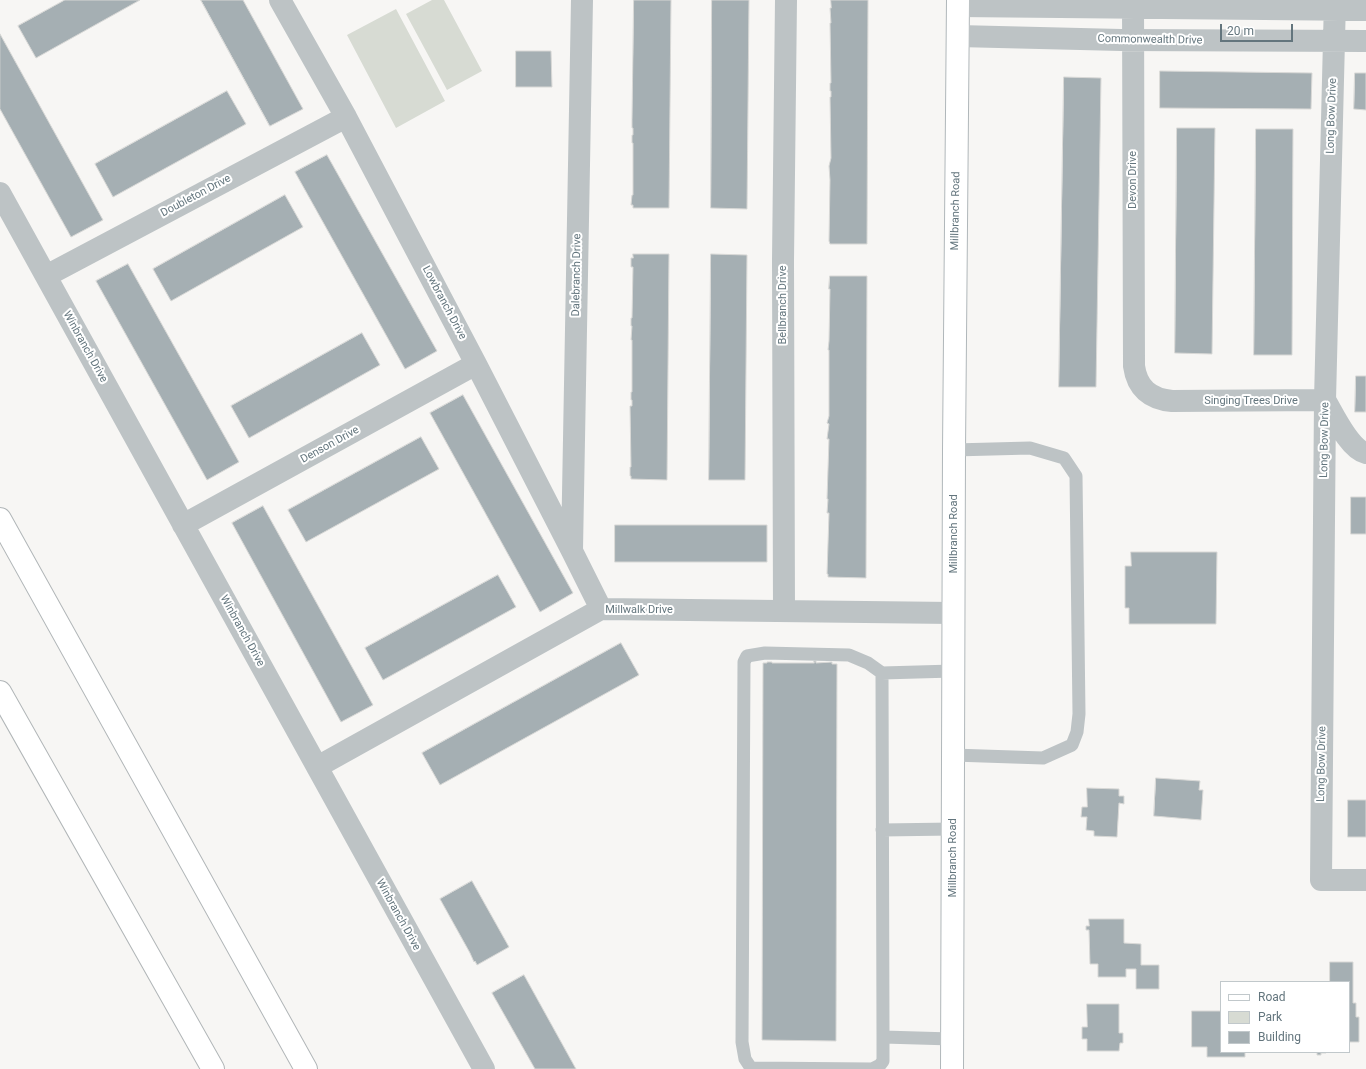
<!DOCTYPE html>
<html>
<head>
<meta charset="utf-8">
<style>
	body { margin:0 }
	#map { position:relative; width:1366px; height:1069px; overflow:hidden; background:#f7f6f4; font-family:Roboto,sans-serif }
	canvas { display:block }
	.legend { position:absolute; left:1220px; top:981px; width:130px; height:72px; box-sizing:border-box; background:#fff; border:1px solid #c1c8cb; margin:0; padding:5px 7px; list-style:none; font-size:12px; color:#63757d }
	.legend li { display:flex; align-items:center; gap:8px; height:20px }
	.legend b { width:20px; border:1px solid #c1c8cb }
	.scale { position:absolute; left:1220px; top:24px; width:73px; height:18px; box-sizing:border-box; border:2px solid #63757d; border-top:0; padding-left:5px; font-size:12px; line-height:14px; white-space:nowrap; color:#63757d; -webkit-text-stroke:3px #fff; paint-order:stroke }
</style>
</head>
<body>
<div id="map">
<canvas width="1366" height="1069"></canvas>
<ul class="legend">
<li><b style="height:5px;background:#fff"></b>Road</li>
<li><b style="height:11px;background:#d7dbd3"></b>Park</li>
<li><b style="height:11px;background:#a5afb3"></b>Building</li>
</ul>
<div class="scale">20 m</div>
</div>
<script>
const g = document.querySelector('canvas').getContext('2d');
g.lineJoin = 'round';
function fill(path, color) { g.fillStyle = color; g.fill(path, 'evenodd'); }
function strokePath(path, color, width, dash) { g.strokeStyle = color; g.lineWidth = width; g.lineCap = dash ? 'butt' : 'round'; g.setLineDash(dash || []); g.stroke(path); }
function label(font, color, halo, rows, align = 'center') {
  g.font = font + ' Roboto,sans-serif'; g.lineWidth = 4; g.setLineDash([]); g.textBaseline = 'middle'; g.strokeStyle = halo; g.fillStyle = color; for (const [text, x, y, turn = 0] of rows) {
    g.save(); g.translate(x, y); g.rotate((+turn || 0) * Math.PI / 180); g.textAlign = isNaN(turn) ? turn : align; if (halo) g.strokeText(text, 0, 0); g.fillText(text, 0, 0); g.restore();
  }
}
const green = new Path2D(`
	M432 0H444L482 71 447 90 406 14Z
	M396 9 445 101 396 128 347 35Z`);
const building = new Path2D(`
	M65 0H140L36 58 18 26Z
	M201 0H243L303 109 270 126Z
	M634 0H671L669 208H633V205H631L632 195H633V143H632V135H633V128H632V120Z
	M712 0H749L747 209 711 208Z
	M831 0H868L867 244H830L829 241 830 180 829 166 831 158 830 97H831V91H830V83H831L830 23H831L830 8H831Z
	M0 34 103 220 71 237 0 109Z
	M516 51H551L552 87H516Z
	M1160 71 1312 73 1311 109 1160 108Z
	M1355 73H1366V110L1354 109Z
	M1064 77 1101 78 1096 387H1059Z
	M227 91 246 124 113 197 95 164Z
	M1177 128H1215L1212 354 1175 353Z
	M1256 129H1293L1292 355H1254Z
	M327 155 437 351 405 369 295 172Z
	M285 195 303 227 171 301 153 269Z
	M633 254H669L667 480 631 479V476H630V467H631L630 406H632V400H631V392H632V340H631L632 326H631V318H632L633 267H631V258H633Z
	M711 254 747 255 745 480H709Z
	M128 264 239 462 207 480 96 281Z
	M830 276H867L866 578 828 577V574H827L829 513H827L828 499H827L829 439H827L829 424 827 423 829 416V350H828L829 341 830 289H829Z
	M362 333 380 365 249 438 231 406Z
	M1356 376H1366V412H1355Z
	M463 395 573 593 540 612 430 413Z
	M421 437 439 469 306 542 288 510Z
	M1351 497H1366V534H1351Z
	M263 506 373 705 341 722 232 523Z
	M615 525H767V562H615Z
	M1131 552H1217L1216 624H1129V608H1125V566H1131Z
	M498 575 516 607 383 680 365 648Z
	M621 643 639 675 440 785 422 753Z
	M814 661H816V663L832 662V664H837L836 1041 762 1040 763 663H767V662H772V663H814Z
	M1156 778 1200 781 1199 790H1203L1201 820 1154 816Z
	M1087 788 1119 789V796H1124V804L1119 803 1117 837 1094 836V831L1086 830 1087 817H1081L1082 807H1087Z
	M1348 800H1366V837H1348Z
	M472 881 509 947 477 965 475 961 474 962 470 953 440 899Z
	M1089 919H1124V943L1141 944V965H1159V989H1136V969H1126V977H1098V964H1090L1089 930H1086V926H1089Z
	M1330 962H1353V1003H1356V1017H1359V1042H1349V982H1330Z
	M524 975 576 1069H535L492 993Z
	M1087 1004H1119V1033H1123V1043H1120L1119 1051H1087V1039H1082V1027H1087Z
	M1192 1011H1221V1052H1245V1057H1207V1047H1192Z
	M1299 1052H1326V1053H1321V1055H1317V1053Z`);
const service = new Path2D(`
	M882 673 883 1037
	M953 755 1043 758 1072 745 1077 732 1079 714 1076 476 1064 458 1030 448 954 450
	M882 830 953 829
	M952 1039 883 1037V1061L880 1065 872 1069 751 1068 745 1059 742 1042 744 662 747 656 765 653 849 655 868 663 882 673 953 671`);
const minor = new Path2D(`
	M280 0 346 117 476 364 572 551 601 609
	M1133 0 1134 366C1137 388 1150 399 1172 401L1325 400C1334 415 1349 449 1366 453
	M1335 0 1325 400 1321 880H1366
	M958 6 1366 10
	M958 36 1121 40 1366 41
	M0 193 484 1069
	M46 276 346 117
	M183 525 476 364
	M572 549 582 0
	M784 611 783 260 786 0
	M317 767 601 609 953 613`);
const secondary = new Path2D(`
	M952 1069 954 450 958 0`);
const motorway = new Path2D(`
	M0 519 306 1069
	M0 692 213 1069`);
const streetNames = [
	["Commonwealth Drive",1150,40,1],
	["Long Bow Drive",1332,116,-88],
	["Devon Drive",1133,180,-90],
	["Doubleton Drive",196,196,-28],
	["Millbranch Road",956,211,-89],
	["Dalebranch Drive",577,275,-89],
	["Lowbranch Drive",444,303,62],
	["Bellbranch Drive",783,305,-90],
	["Winbranch Drive",85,347,61],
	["Singing Trees Drive",1251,401],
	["Long Bow Drive",1325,440,-89],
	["Denson Drive",330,445,-29],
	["Millbranch Road",954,534,-90],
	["Millwalk Drive",639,610],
	["Winbranch Drive",242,631,61],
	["Long Bow Drive",1322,764,-89],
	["Millbranch Road",953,858,-90],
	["Winbranch Drive",398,915,61]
];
fill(green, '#d7dbd3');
fill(building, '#a5afb3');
strokePath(building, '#d8d8d6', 1);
strokePath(secondary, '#b0b7ba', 24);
strokePath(motorway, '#b1b6b8', 24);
strokePath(service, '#bdc3c5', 13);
strokePath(minor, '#bdc3c5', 22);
strokePath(secondary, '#fff', 22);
strokePath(motorway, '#fff', 22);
label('11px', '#63757d', '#fff', streetNames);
</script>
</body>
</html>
